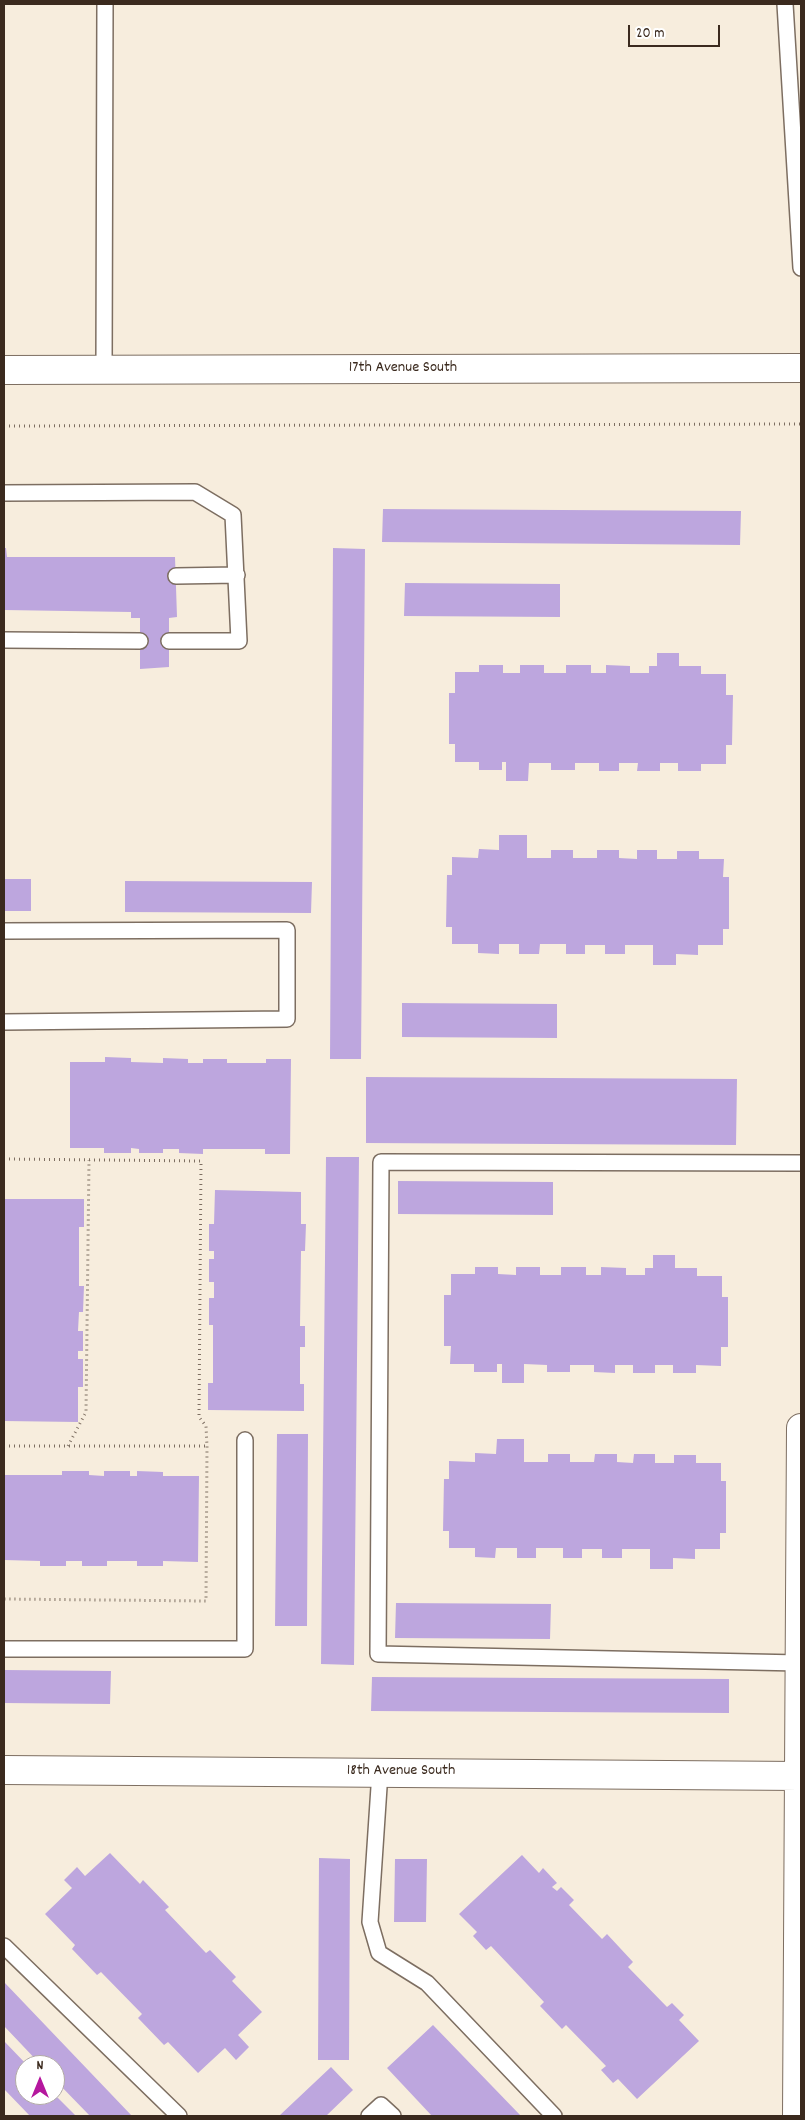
<!DOCTYPE html>
<html>
<head>
<meta charset="utf-8">
<style>
  body { margin:0 }
  #map { position:relative; width:805px; height:2120px; overflow:hidden; background:#f7eddd; font-family:Dekko,sans-serif }
  canvas { display:block }
  .frame { position:absolute; inset:0; border:5px solid #3b2a1e; pointer-events:none }
  .north { position:absolute; left:15px; top:2055px; width:50px; height:50px; box-sizing:border-box; background:#fff; border:1px solid #b1aaa5; border-radius:50%; rotate:0deg; font-size:14px; font-weight:700; line-height:20px; text-align:center; color:#3b2a1e }
  .north::after { content:''; display:block; margin:auto; width:18px; height:22px; background:#b5179e; clip-path:polygon(50% 0,100% 100%,50% 72%,0 100%) }
  .scale { position:absolute; left:628px; top:25px; width:92px; height:22px; box-sizing:border-box; border:2px solid #3b2a1e; border-top:0; padding-left:6px; font-size:15px; line-height:18px; white-space:nowrap; color:#3b2a1e; -webkit-text-stroke:4px #fff; paint-order:stroke }
</style>
</head>
<body>
<div id="map">
<canvas width="805" height="2120"></canvas>
<div class="frame"></div>
<div class="north">N</div>
<div class="scale">20 m</div>
</div>
<script>
const c = document.querySelector('canvas').getContext('2d');
c.lineJoin = 'round';
function fill(path, color) { c.fillStyle = color; c.fill(path, 'evenodd'); }
const toPath = rows => new Path2D(rows.map(r => 'M' + r).join(''));
function trace(path, color, width, dash) { c.strokeStyle = color; c.lineWidth = width; c.lineCap = dash ? 'butt' : 'round'; c.setLineDash(dash || []); c.stroke(path); }
function drawText(font, color, halo, rows, align = 'center') {
  c.font = font + ' Dekko,sans-serif'; c.lineWidth = 4; c.setLineDash([]); c.textBaseline = 'middle'; c.strokeStyle = halo; c.fillStyle = color; for (const [text, x, y, turn = 0] of rows) {
    c.save(); c.translate(x, y); c.rotate((+turn || 0) * Math.PI / 180); c.textAlign = isNaN(turn) ? turn : align; if (halo) c.strokeText(text, 0, 0); c.fillText(text, 0, 0); c.restore();
  }
}
const building = toPath([
  [383,509,741,511,740,545,382,542],
  [4,548,6,548,7,557,175,557,177,617,169,618,169,667,140,669,140,618,131,618,131,612,4,610],
  [333,548,365,549,361,1059,330,1059],
  [405,583,560,584,560,617,404,616],
  [657,653,679,653,679,666,701,666,701,674,726,674,726,695,733,695,732,745,726,745,726,764,701,764,701,771,678,771,678,763,660,763,660,771,637,771,638,763,619,763,619,771,599,771,599,763,575,763,575,770,551,770,551,763,529,763,528,781,506,781,506,762,502,762,502,770,479,770,479,762,455,762,455,744,449,744,449,693,455,693,455,672,479,672,479,665,503,665,503,673,520,673,520,665,544,665,544,673,566,673,566,665,591,665,591,673,606,673,606,665,630,666,630,673,649,673,649,666,657,666],
  [499,835,527,835,527,858,551,858,551,850,573,850,573,858,597,858,597,850,619,850,619,858,637,859,637,850,657,850,657,859,677,859,677,851,699,851,699,859,724,859,723,877,729,877,729,929,723,929,723,945,698,945,698,955,676,954,676,965,653,965,653,945,625,945,625,954,605,954,605,945,585,945,585,954,566,954,566,944,540,944,539,954,519,954,519,944,499,944,499,954,478,953,478,944,452,944,452,927,446,927,447,875,452,875,452,857,478,858,479,849,499,850],
  [4,879,31,879,31,911,4,911],
  [125,881,312,882,311,913,125,912],
  [402,1003,557,1004,557,1038,402,1037],
  [105,1057,131,1058,131,1062,163,1063,163,1058,188,1059,188,1063,203,1063,203,1059,227,1059,227,1063,266,1063,266,1059,291,1059,290,1154,265,1154,265,1149,203,1149,203,1154,179,1153,179,1149,163,1149,163,1153,139,1153,139,1149,131,1148,131,1153,104,1153,104,1148,70,1148,70,1062,105,1062],
  [366,1077,737,1079,736,1145,366,1143],
  [326,1157,359,1157,354,1665,321,1664],
  [398,1181,553,1182,553,1215,398,1214],
  [215,1190,301,1192,301,1224,306,1224,305,1251,301,1251,300,1326,305,1326,305,1347,300,1347,300,1384,304,1384,304,1411,208,1410,208,1383,213,1383,213,1325,209,1325,209,1298,214,1298,214,1282,209,1282,209,1259,214,1259,214,1251,209,1251,209,1224,214,1224],
  [4,1199,84,1199,84,1227,79,1227,79,1286,84,1286,83,1312,79,1312,78,1331,83,1331,83,1351,78,1351,78,1359,83,1359,83,1387,78,1387,78,1422,4,1421],
  [653,1255,675,1255,675,1268,697,1268,697,1276,722,1276,722,1297,728,1297,728,1347,721,1347,721,1366,696,1365,696,1373,673,1373,673,1365,655,1365,655,1373,633,1373,633,1365,615,1365,615,1373,594,1372,594,1365,570,1365,570,1372,547,1372,547,1365,524,1364,524,1383,502,1383,502,1364,497,1364,497,1372,474,1372,474,1364,450,1364,451,1346,444,1346,444,1295,451,1295,451,1274,475,1274,475,1267,498,1267,498,1274,516,1275,516,1267,540,1267,540,1275,561,1275,561,1267,586,1267,586,1275,601,1275,601,1267,626,1268,626,1275,645,1275,645,1268,653,1268],
  [277,1434,308,1434,307,1626,275,1626],
  [497,1439,524,1439,524,1462,548,1462,548,1454,570,1454,570,1462,594,1462,595,1454,617,1454,617,1462,633,1463,634,1454,655,1454,655,1463,674,1463,674,1455,696,1455,696,1463,721,1463,721,1481,726,1481,726,1533,720,1533,720,1549,695,1549,695,1559,673,1558,673,1569,650,1569,650,1549,622,1549,622,1558,602,1558,602,1549,582,1549,582,1558,563,1558,563,1548,536,1548,536,1558,517,1558,517,1548,496,1548,495,1558,475,1557,475,1548,449,1548,449,1531,443,1531,444,1479,449,1479,449,1461,475,1462,475,1453,496,1454],
  [62,1471,89,1471,89,1475,104,1476,104,1471,130,1471,130,1476,137,1476,137,1471,163,1472,163,1476,199,1476,198,1562,163,1561,163,1566,137,1566,137,1561,107,1561,107,1566,82,1566,82,1561,66,1561,66,1566,40,1566,40,1561,4,1560,4,1475,62,1475],
  [396,1603,551,1604,550,1639,395,1638],
  [4,1670,111,1671,110,1704,4,1703],
  [372,1677,729,1679,729,1713,371,1711],
  [110,1853,140,1884,143,1880,169,1907,165,1910,206,1953,210,1950,236,1977,232,1981,262,2012,238,2035,249,2047,236,2060,225,2048,198,2073,168,2042,164,2045,138,2018,142,2014,101,1972,97,1975,72,1949,75,1945,45,1914,72,1888,64,1880,77,1867,85,1876],
  [522,1855,539,1873,543,1868,557,1883,552,1887,557,1891,561,1887,574,1900,569,1905,602,1939,607,1934,633,1962,628,1967,667,2007,672,2003,684,2015,679,2020,699,2041,637,2099,618,2079,613,2083,601,2070,606,2066,566,2025,562,2029,540,2006,544,2002,491,1946,486,1950,473,1936,477,1932,459,1914],
  [319,1858,350,1859,349,2060,318,2060],
  [395,1859,427,1859,426,1922,394,1922],
  [4,1982,132,2116,90,2116,55,2080,55,2065,41,2065,4,2026],
  [433,2025,521,2116,432,2116,387,2068],
  [4,2041,27,2065,25,2065,25,2095,55,2095,76,2116,30,2116,4,2089],
  [331,2067,353,2090,326,2116,279,2116]
]);
const path = toPath([
  [4,426,801,424],
  [4,1159,201,1161,199,1417,206,1426,207,1446,206,1601,4,1599],
  [4,1446,207,1446],
  [68,1446,86,1412,89,1160]
]);
const service = toPath([
  [785,4,801,268],
  [104,370,105,4],
  [4,493,195,492,233,515,239,641,169,641],
  [176,576,237,575],
  [4,640,140,641],
  [4,931,287,930,287,1019,4,1022],
  [4,1649,245,1649,245,1440],
  [799,1663,378,1654,381,1162,801,1163],
  [380,1772,370,1922,379,1953,427,1983,554,2116],
  [4,1946,179,2116],
  [369,2116,381,2105,393,2116]
]);
const minor = toPath([
  [4,1770,799,1776],
  [797,2116,801,1428]
]);
const tertiary = toPath([
  [4,370,801,368]
]);
const streetNames = [
  ["17th Avenue South",403,369],
  ["18th Avenue South",401,1772]
];
fill(building, '#bda6de');
trace(service, '#7d6e61', 18);
trace(minor, '#7d6e61', 30);
trace(tertiary, '#7d6e61', 30);
trace(path, '#7d6e61', 3, [1, 4]);
trace(service, '#fff', 15);
trace(minor, '#fff', 28);
trace(tertiary, '#fff', 28);
drawText('16px', '#3b2a1e', '#fff', streetNames);
</script>
</body>
</html>
